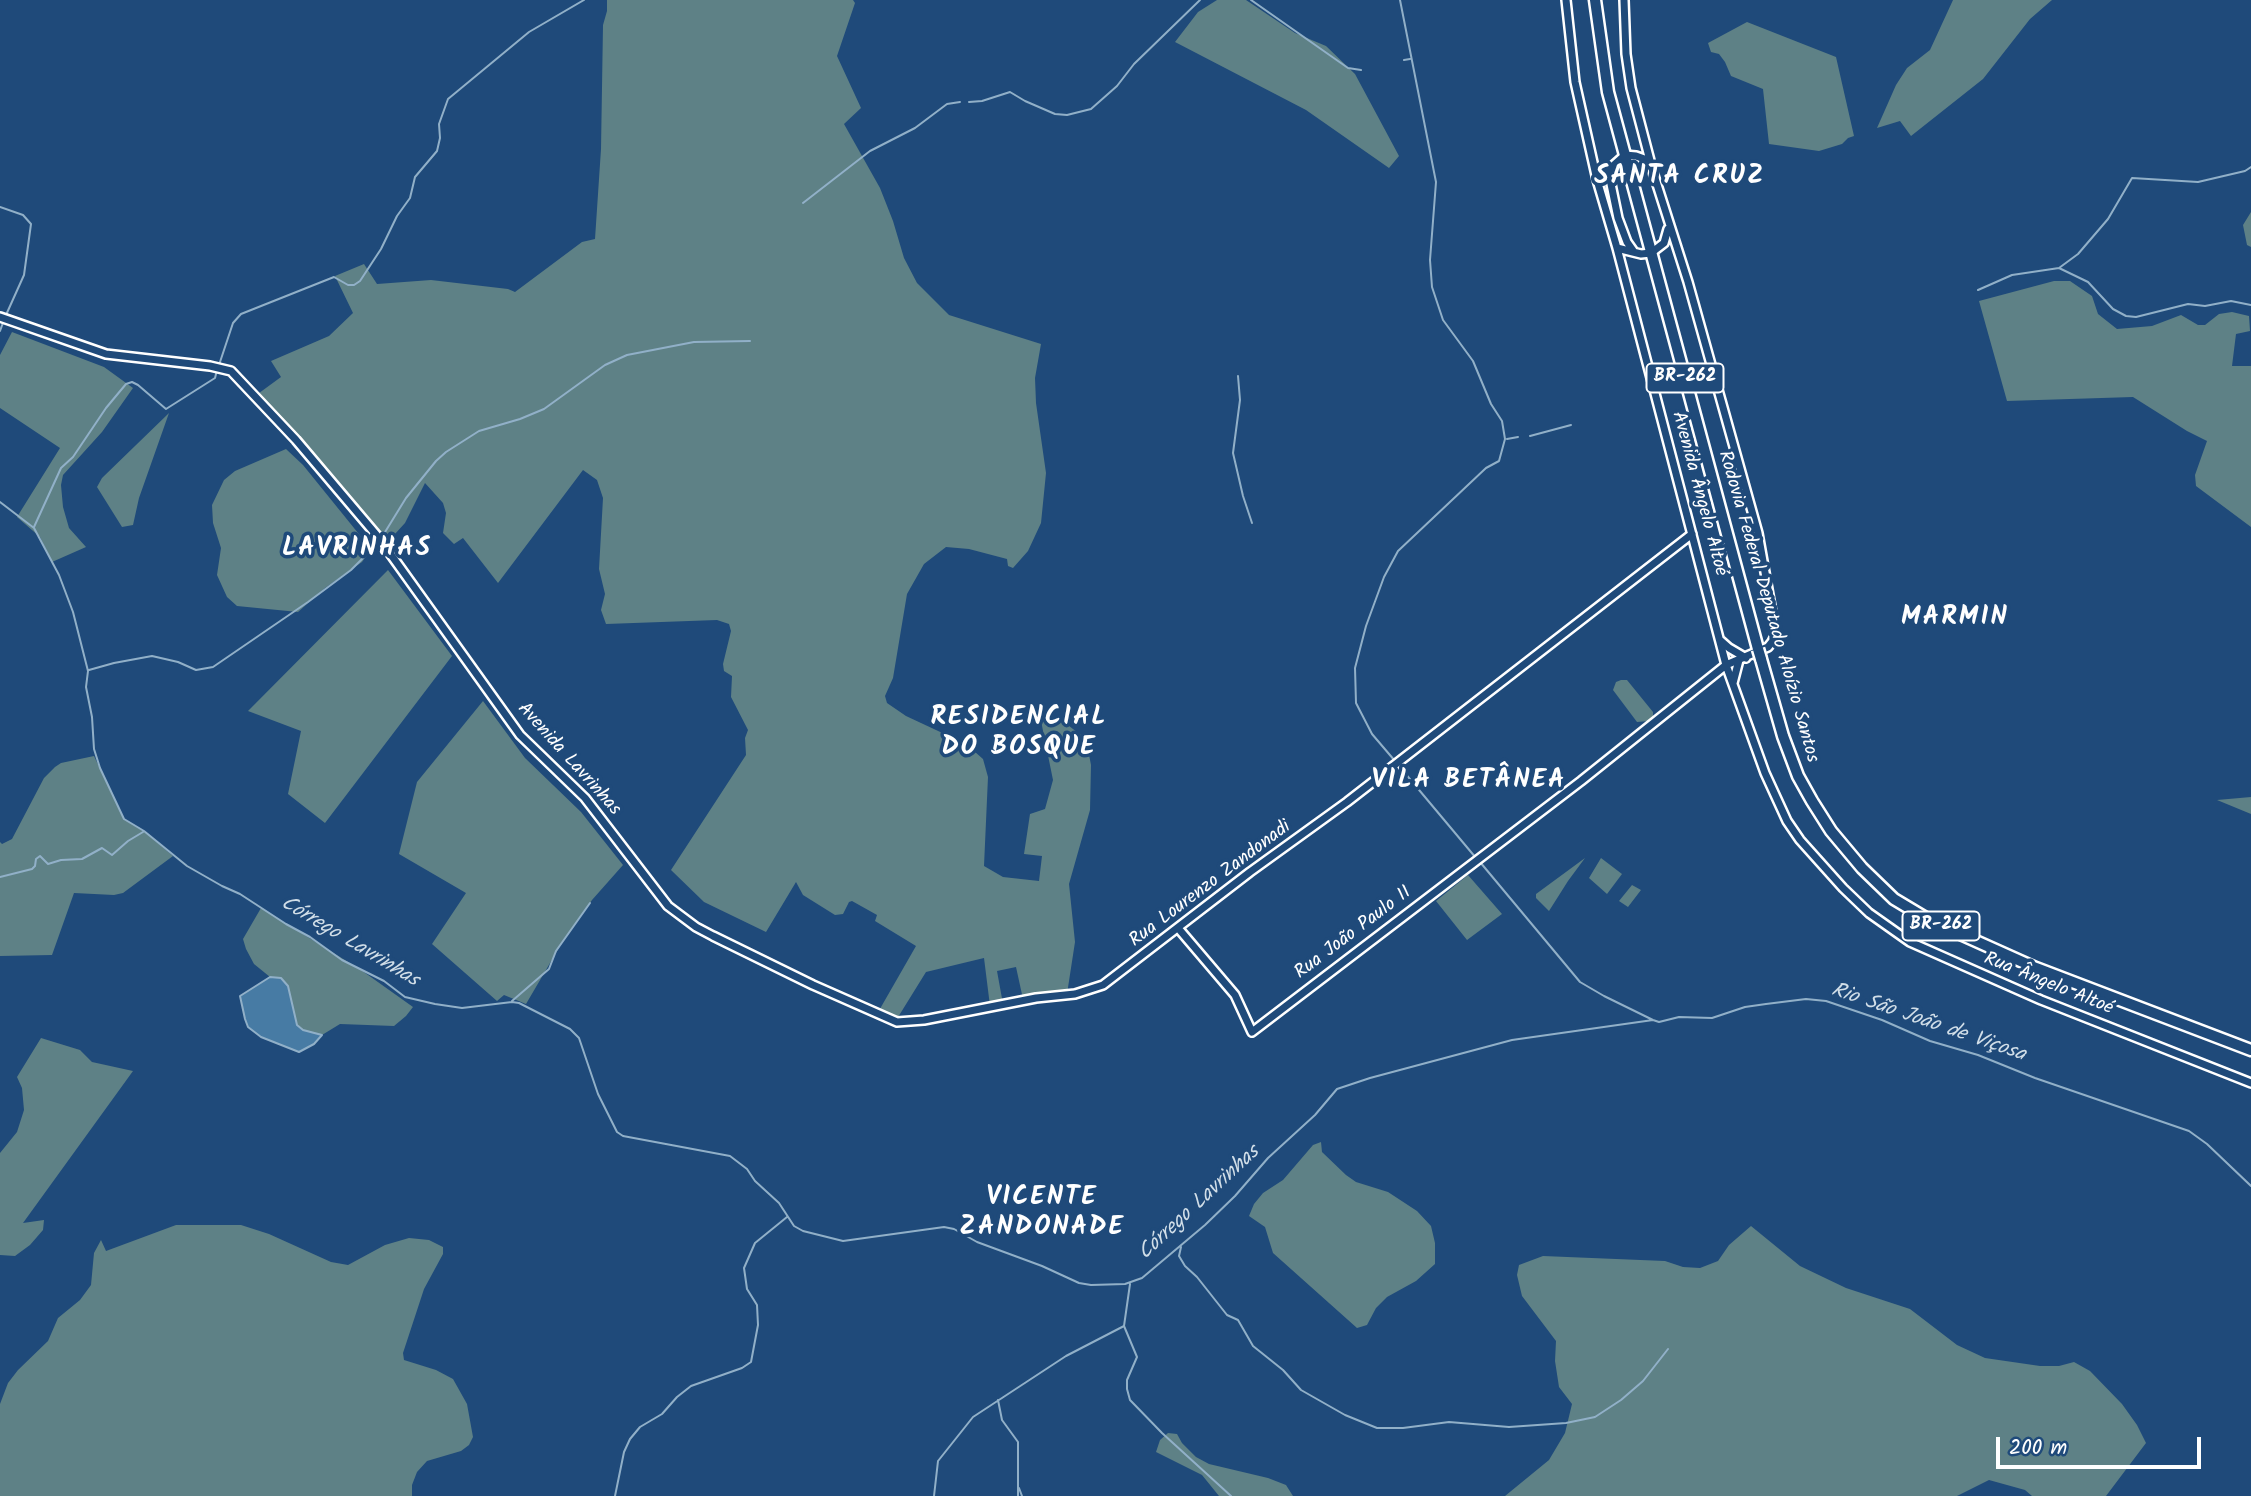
<!DOCTYPE html>
<html>
<head>
<meta charset="utf-8">
<style>
  body { margin:0 }
  #map { position:relative; width:2251px; height:1496px; overflow:hidden; background:#1f4a7a; font-family:Kalam,sans-serif }
  canvas { display:block }
  .scale { position:absolute; left:1996px; top:1437px; width:205px; height:32px; box-sizing:border-box; border:4px solid #fff; border-top:0; padding-left:9px; font-size:21px; line-height:24px; white-space:nowrap; color:#fff; -webkit-text-stroke:5px #1f4a7a; paint-order:stroke }
</style>
</head>
<body>
<div id="map">
<canvas width="2251" height="1496"></canvas>
<div class="scale">200 m</div>
</div>
<script>
const c = document.querySelector('canvas').getContext('2d');
c.lineJoin = 'round';
function fill(path, color) { c.fillStyle = color; c.fill(path, 'evenodd'); }
const toPath = rows => new Path2D(rows.map(r => 'M' + r).join(''));
function trace(path, color, width, dash) { c.strokeStyle = color; c.lineWidth = width; c.lineCap = dash ? 'butt' : 'round'; c.setLineDash(dash || []); c.stroke(path); }
function drawText(font, color, halo, rows, align = 'center') {
  c.font = font + ' Kalam,sans-serif'; c.lineWidth = 7; c.setLineDash([]); c.textBaseline = 'middle'; c.strokeStyle = halo; c.fillStyle = color; for (const [text, x, y, turn = 0] of rows) {
    c.save(); c.translate(x, y); c.rotate((+turn || 0) * Math.PI / 180); c.textAlign = isNaN(turn) ? turn : align; if (halo) c.strokeText(text, 0, 0); c.fillText(text, 0, 0); c.restore();
  }
}
const green = toPath([
  [607,0,853,0,855,3,837,56,861,108,844,124,880,188,893,221,904,258,917,283,949,315,1041,344,1035,378,1036,403,1046,473,1041,523,1028,551,1013,568,1008,566,1007,559,969,549,946,547,924,564,907,594,893,678,885,696,887,703,906,716,966,744,983,759,988,777,984,866,1003,877,1039,881,1042,856,1024,854,1030,814,1045,809,1053,780,1041,721,1060,719,1086,739,1091,765,1090,810,1069,884,1075,942,1067,994,1023,999,1016,967,997,971,1003,1004,990,1006,984,958,926,972,895,1022,877,1014,916,946,875,921,877,915,852,901,849,902,843,914,835,915,803,895,796,882,766,932,704,902,671,870,746,755,745,738,748,730,731,697,732,676,724,671,723,664,731,631,729,624,717,620,606,624,601,610,605,594,599,569,603,498,597,480,583,470,498,583,463,538,454,544,443,533,446,513,443,503,425,483,405,523,384,546,255,396,281,377,271,361,329,336,353,313,335,276,364,264,377,284,431,280,508,289,515,292,582,242,595,239,601,149,603,25,607,11],
  [1217,0,1246,0,1295,33,1326,46,1355,74,1399,156,1389,168,1306,110,1175,42,1198,12],
  [1953,0,2052,0,2030,19,1983,79,1911,136,1900,121,1877,128,1896,85,1907,68,1930,50],
  [1747,22,1836,57,1854,136,1848,138,1842,144,1819,151,1769,144,1763,89,1731,76,1725,62,1719,54,1711,52,1708,43],
  [2251,212,2251,247,2247,245,2243,225],
  [2054,281,2070,281,2092,296,2098,314,2117,329,2152,326,2181,315,2198,325,2205,325,2219,314,2232,312,2249,316,2250,331,2236,334,2232,366,2251,366,2251,527,2196,486,2195,475,2207,441,2187,431,2133,397,2007,401,1979,301],
  [12,332,104,367,133,388,102,432,63,475,61,485,63,507,69,528,86,547,52,562,40,537,17,517,60,448,0,408,0,355],
  [169,413,139,498,133,525,122,527,97,487,102,478],
  [286,449,303,465,371,549,362,562,325,588,298,612,237,606,227,597,217,575,221,548,213,523,212,505,224,480,235,471],
  [388,570,452,656,325,823,288,794,301,731,248,711],
  [1621,680,1627,680,1653,712,1653,717,1649,721,1637,722,1613,690,1616,682],
  [483,701,525,758,581,812,623,865,592,900,560,946,526,1004,504,995,497,1001,432,944,466,893,399,854,417,782],
  [94,756,124,819,146,833,173,856,123,893,114,895,74,893,52,955,0,956,0,842,2,844,12,839,44,778,55,767,61,763],
  [2251,797,2251,814,2217,800],
  [1585,858,1568,881,1549,911,1536,898,1536,894],
  [1601,858,1622,874,1607,894,1589,878],
  [1468,875,1502,914,1467,940,1436,901],
  [1632,885,1641,890,1628,907,1619,901],
  [261,908,361,970,413,1007,406,1016,394,1026,340,1024,322,1035,303,1030,297,1025,288,986,281,978,270,977,254,964,246,949,243,939],
  [41,1038,80,1050,92,1062,133,1071,23,1223,44,1220,43,1230,30,1245,15,1256,0,1255,0,1153,17,1132,24,1110,22,1088,17,1077],
  [1321,1142,1322,1152,1346,1175,1356,1182,1388,1192,1417,1211,1431,1226,1435,1243,1435,1264,1416,1281,1387,1297,1376,1308,1367,1325,1357,1328,1273,1253,1265,1227,1249,1216,1254,1204,1263,1193,1283,1180,1313,1145],
  [176,1225,241,1225,269,1234,331,1262,348,1265,385,1245,409,1238,429,1240,443,1247,443,1254,424,1289,403,1353,404,1360,436,1370,453,1379,467,1404,473,1437,469,1445,461,1451,427,1461,417,1472,412,1485,412,1496,0,1496,0,1404,8,1383,18,1370,48,1341,58,1318,80,1300,91,1285,94,1253,101,1240,106,1251],
  [1751,1226,1800,1266,1846,1288,1910,1309,1957,1345,1985,1358,2040,1366,2059,1366,2074,1362,2090,1371,2122,1404,2137,1425,2146,1443,2106,1496,2032,1496,2025,1490,1989,1480,1957,1496,1505,1496,1549,1460,1565,1433,1572,1404,1559,1387,1555,1361,1556,1341,1522,1296,1517,1275,1519,1265,1543,1256,1665,1261,1683,1267,1700,1268,1718,1261,1729,1245],
  [1168,1433,1177,1434,1182,1443,1196,1457,1209,1464,1268,1478,1286,1485,1293,1496,1219,1496,1202,1475,1156,1452,1160,1440]
]);
const water = toPath([
  [270,977,281,978,288,986,297,1025,303,1030,322,1035,314,1044,299,1052,261,1037,248,1027,245,1019,240,996,270,977]
]);
const stream = toPath([
  [1251,0,1348,68,1361,70],
  [1404,60,1410,59],
  [969,102,982,101,1010,92,1025,101,1055,114,1067,115,1091,109,1117,86,1134,64,1200,0],
  [803,203,870,151,915,128,947,104,960,102],
  [0,207,23,215,31,224,24,275,6,315],
  [2059,268,2088,282,2113,309,2126,316,2136,317,2188,304,2205,306,2231,301,2251,305],
  [1978,290,2012,275,2059,268,2078,254,2108,219,2132,178,2198,182,2245,171,2251,167],
  [0,331,4,320],
  [219,365,233,323,241,314,334,277,348,285,354,285,360,281,381,249,397,216,410,198,415,177,437,151,440,138,439,124,448,99,529,32,584,0],
  [1238,376,1240,400,1233,453,1243,496,1252,523],
  [1530,436,1571,425],
  [1507,439,1518,437],
  [0,502,34,528,59,575,73,612,88,671,86,687,92,717,94,749,100,768,124,819,144,831,187,866,222,886,240,894,286,924,310,937,342,960,384,981,405,997,435,1004,462,1008,512,1002,519,1003,570,1029,579,1038,598,1094,617,1132,623,1136,730,1156,747,1169,755,1181,779,1203,794,1226,803,1231,843,1241,944,1227,954,1229,977,1242,1042,1266,1079,1283,1091,1285,1125,1284,1142,1278,1205,1225,1235,1196,1268,1158,1315,1115,1337,1089,1370,1078,1512,1040,1653,1020],
  [34,527,61,468,73,457,106,408,126,384,132,382,138,385,166,409,215,378,217,370],
  [382,537,406,498,436,461,446,452,479,431,520,419,544,409,605,365,627,355,694,342,750,341],
  [89,670,114,663,152,656,178,662,196,670,213,667,308,602,351,570,379,542],
  [1395,761,1372,734,1356,703,1355,668,1366,626,1384,577,1398,551,1486,468,1499,461,1505,439,1502,421,1491,404,1473,361,1443,320,1432,287,1430,260,1436,182,1400,0],
  [1399,766,1476,858],
  [1480,862,1580,982,1604,996,1653,1020,1659,1022,1679,1017,1712,1018,1745,1007,1766,1004,1806,999,1826,1001,1882,1020,1930,1041,1978,1055,2035,1078,2189,1131,2207,1144,2251,1186],
  [0,877,32,869,35,866,36,859,40,856,48,864,61,860,82,859,102,848,112,855,128,841,143,832],
  [512,1001,549,969,556,951,590,903],
  [1181,1247,1179,1256,1185,1266,1197,1277,1227,1315,1238,1320,1253,1346,1283,1370,1301,1390,1345,1415,1377,1428,1403,1428,1449,1422,1509,1427,1566,1423,1595,1417,1621,1400,1643,1381,1668,1349],
  [1130,1284,1124,1326,1137,1357,1127,1380,1127,1389,1130,1400,1162,1433,1231,1496],
  [998,1400,1002,1420,1018,1442,1018,1496],
  [1019,1488,1022,1496],
  [615,1496,624,1452,630,1439,640,1427,662,1414,677,1397,691,1386,742,1368,751,1362,758,1325,757,1305,747,1289,744,1268,755,1243,787,1217],
  [934,1496,938,1461,973,1417,1066,1356,1124,1326]
]);
const tertiary = toPath([
  [1566,0,1575,82,1597,180,1617,248,1726,665,1765,773,1787,821,1800,840,1843,888,1869,913,1910,942,2041,1000,2251,1083],
  [1610,170,1611,184,1618,218,1627,242,1634,252],
  [1597,180,1625,155,1636,156,1650,161],
  [1617,248,1641,254,1651,253,1664,243,1668,229],
  [0,317,106,354,210,366,231,371,296,440,379,538,520,735,585,798,668,906,696,927,713,936,813,985,897,1022,924,1020,1036,998,1075,994,1103,985,1250,872,1347,802,1692,534],
  [1720,640,1729,648,1746,658],
  [1733,683,1739,660],
  [1178,928,1235,995,1252,1032,1581,781,1726,665,1768,647,1772,642,1776,634,1758,533,1688,282,1653,172,1631,88,1626,54,1624,0]
]);
const trunk = toPath([
  [1595,0,1608,92,1758,649],
  [1761,659,1783,736,1798,776,1812,801,1831,831,1862,868,1894,899,1929,920,2036,968,2251,1050]
]);
const trunkBridge = toPath([
  [1758,649,1761,659]
]);
const shields = [
  [1685,378,77],
  [1941,926,77]
];
const shieldNames = [
  ["BR-262",1685,378],
  ["BR-262",1941,926]
];
const streetNames = [
  ["Avenida Ângelo Altoé",1698,494,75],
  ["Rodovia Federal Deputado Aloízio Santos",1767,607,74],
  ["Avenida Lavrinhas",568,760,48],
  ["Rua Lourenzo Zandonadi",1211,885,-37],
  ["Rua João Paulo II",1354,934,-37],
  ["Rua Ângelo Altoé",2048,985,22]
];
const waterNames = [
  ["Córrego Lavrinhas",349,943,31],
  ["Rio São João de Viçosa",1928,1024,19],
  ["Córrego Lavrinhas",1200,1204,-43]
];
const districtNames = [
  ["SANTA CRUZ",1680,179],
  ["LAVRINHAS",357,551],
  ["MARMIN",1955,620],
  ["RESIDENCIAL",1019,720],
  ["DO BOSQUE",1019,750],
  ["VILA BETÂNEA",1469,783],
  ["VICENTE",1042,1200],
  ["ZANDONADE",1042,1230]
];
fill(green, '#5e8186');
fill(water, '#477ba4');
trace(water, '#91b0c8', 2);
trace(stream, '#91b0c8', 2);
trace(tertiary, '#fff', 12);
trace(trunk, '#fff', 15);
trace(tertiary, '#1f4a7a', 7);
trace(trunk, '#1f4a7a', 10);
trace(trunkBridge, '#fff', 15, []);
trace(trunkBridge, '#1f4a7a', 10);
for (const [x, y, w] of shields) { const box = new Path2D(); box.roundRect(x - w / 2, y - 14.5, w, 29, 5); c.fillStyle = '#1f4a7a'; c.fill(box); trace(box, '#fff', 2); }
drawText('bold 18px', '#fff', null, shieldNames);
drawText('19px', '#fff', '#1f4a7a', streetNames);
drawText('italic 21px', '#d1dee8', '#1f4a7a', waterNames);
c.letterSpacing = '2px';
drawText('bold 26px', '#fff', '#1f4a7a', districtNames);
c.letterSpacing = '0px';
</script>
</body>
</html>
